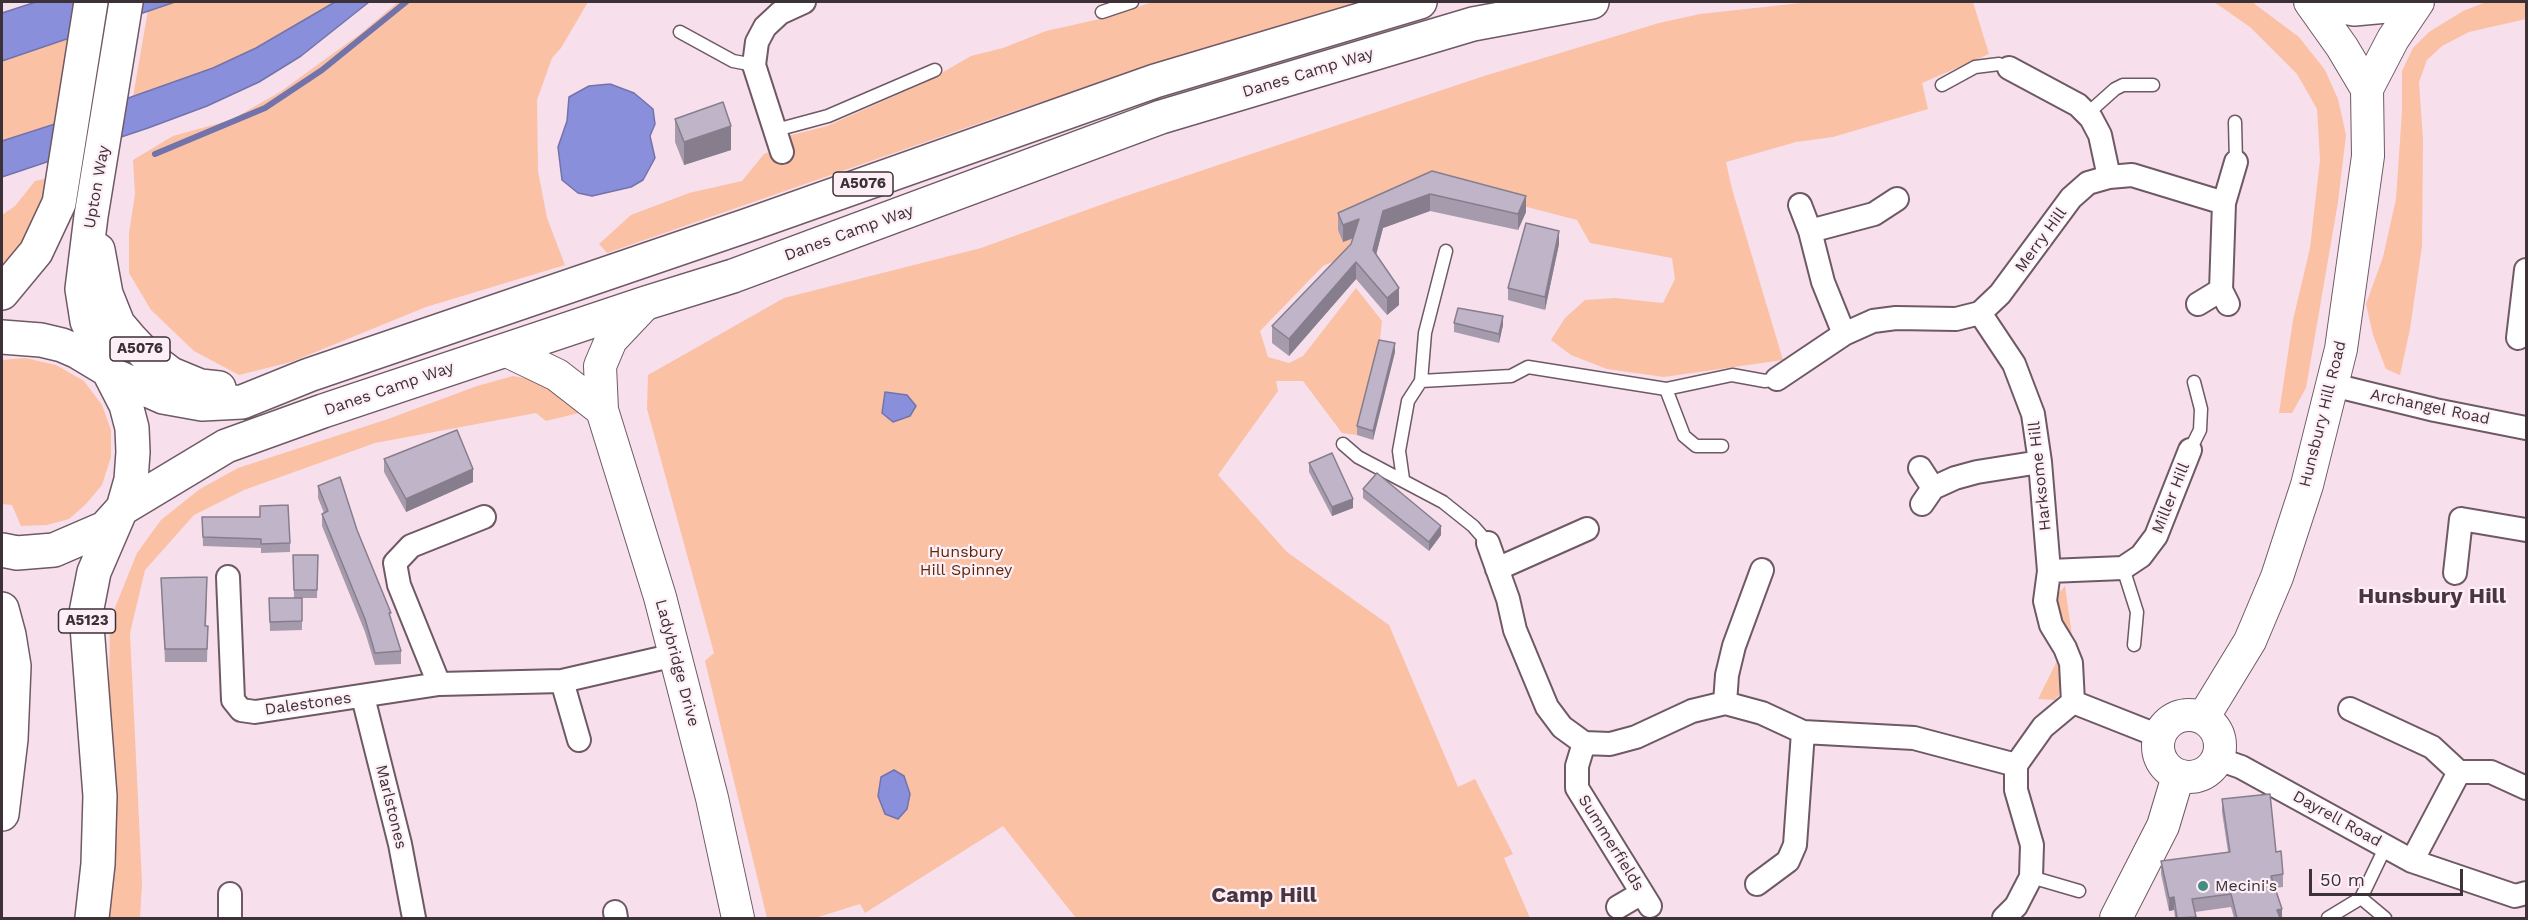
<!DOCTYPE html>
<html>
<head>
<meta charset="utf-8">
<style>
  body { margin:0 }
  #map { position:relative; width:2528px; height:920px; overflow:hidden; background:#f8dfec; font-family:"Work Sans",sans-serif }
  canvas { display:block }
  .frame { position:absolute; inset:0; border:3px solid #3b3137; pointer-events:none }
  .scale { position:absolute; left:2309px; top:869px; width:154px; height:27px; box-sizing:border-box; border:3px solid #3b3137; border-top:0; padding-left:8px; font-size:18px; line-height:21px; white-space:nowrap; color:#3b3137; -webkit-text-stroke:4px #feeff7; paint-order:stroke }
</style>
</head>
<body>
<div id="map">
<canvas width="2528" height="920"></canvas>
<div class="frame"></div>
<div class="scale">50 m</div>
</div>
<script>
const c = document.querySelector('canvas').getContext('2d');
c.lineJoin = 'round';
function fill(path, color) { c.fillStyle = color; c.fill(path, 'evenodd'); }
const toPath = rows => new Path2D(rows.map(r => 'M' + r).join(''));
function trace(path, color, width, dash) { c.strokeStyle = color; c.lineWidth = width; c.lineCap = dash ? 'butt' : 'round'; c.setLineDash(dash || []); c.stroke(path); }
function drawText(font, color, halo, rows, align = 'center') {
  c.font = font + ' "Work Sans",sans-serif'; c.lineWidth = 4.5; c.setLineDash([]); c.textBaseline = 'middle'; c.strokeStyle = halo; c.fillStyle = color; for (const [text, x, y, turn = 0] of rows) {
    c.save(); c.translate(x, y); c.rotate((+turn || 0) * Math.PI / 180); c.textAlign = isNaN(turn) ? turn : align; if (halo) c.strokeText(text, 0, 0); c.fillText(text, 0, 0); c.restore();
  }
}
const green = toPath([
  [175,2,335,2,256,48,213,68,133,97,148,10],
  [398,2,588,2,561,48,552,58,537,100,538,171,547,218,565,265,426,307,291,362,239,375,194,351,151,310,129,273,129,233,135,194,133,160,173,136,231,120,280,92,360,34],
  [1153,2,1382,2,1220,46,1023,108,607,253,599,244,631,215,689,193,742,181,764,154,789,144,788,136,827,126,924,83,971,56,1003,48,1046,31,1100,19],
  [1810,2,1973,2,1989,54,1922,83,1928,109,1833,137,1796,142,1726,162,1732,189,1783,360,1664,377,1607,369,1571,355,1551,340,1565,318,1585,300,1615,298,1663,303,1675,279,1672,258,1590,243,1577,220,1431,182,1361,212,1346,256,1323,266,1260,331,1268,357,1289,363,1303,356,1356,288,1382,321,1379,349,1357,435,1342,433,1303,381,1276,381,1278,391,1218,475,1287,552,1389,625,1458,787,1475,779,1513,854,1504,858,1530,918,1076,918,1003,826,865,913,860,904,815,918,767,918,705,661,714,653,647,409,648,375,784,298,981,248,1117,199,1481,77,1659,23,1700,14],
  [2214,2,2252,2,2299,37,2325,70,2338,99,2346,135,2338,202,2306,388,2292,413,2279,413,2293,320,2310,248,2320,160,2317,109,2297,74,2250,27],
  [2486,2,2526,2,2526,19,2469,32,2442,46,2427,60,2419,82,2423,140,2422,246,2410,329,2400,375,2386,369,2373,335,2366,304,2383,257,2396,199,2402,111,2402,71,2413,48,2429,32,2463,11],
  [70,37,55,124,2,141,2,61],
  [49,178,29,237,2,269,2,215,15,206,35,181],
  [25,358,56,365,84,381,102,405,111,430,111,457,102,485,86,504,69,519,47,525,21,526,12,505,2,504,2,360],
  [513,376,535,380,571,398,579,413,546,421,536,413,375,443,244,490,194,515,145,570,130,633,142,883,140,918,106,918,115,795,109,683,110,620,137,553,161,520,200,489,238,468,388,419,477,386],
  [2065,586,2072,636,2065,630,2058,612,2056,600,2059,593],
  [2059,657,2062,682,2059,695,2055,700,2038,699]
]);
const water = toPath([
  [36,2,175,2,2,61,2,13,36,2],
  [335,2,369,2,301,56,259,82,207,106,148,128,2,177,2,141,55,124,213,68,256,48,335,2],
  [610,84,634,93,653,109,655,124,650,136,655,158,643,180,631,187,592,196,578,193,562,180,558,147,567,121,569,97,589,86,610,84],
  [885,392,907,395,916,406,910,416,893,422,882,413,885,392],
  [894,770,904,776,910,794,907,809,898,819,885,814,878,796,881,777,894,770]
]);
const stream = toPath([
  [155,154,265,108,322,70,406,2]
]);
const lane = toPath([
  [1102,12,1132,2],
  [680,32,733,61,754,65],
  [1942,85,1975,67,1999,64,2009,68],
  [2087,114,2115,89,2123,85,2153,85],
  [2235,122,2236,162],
  [776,130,828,116,935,70],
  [1446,251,1425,333,1421,381,1511,376,1528,367,1666,389,1732,375,1765,381,1777,379],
  [1666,389,1684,436,1696,446,1722,446],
  [1343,444,1358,457,1443,502,1473,526,1488,543],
  [2190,450,2200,430,2201,409,2194,382],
  [1403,479,1399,451,1408,401,1421,381],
  [2123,568,2137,612,2134,645],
  [2031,877,2079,891],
  [2361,898,2385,918],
  [2328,918,2361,898,2386,846]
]);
const street = toPath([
  [2009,68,2078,105,2091,118,2100,135,2109,177],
  [782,152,754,65,757,42,765,27,780,13,804,2],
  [1800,205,1810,231],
  [2198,304,2221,290],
  [2228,304,2221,290,2224,203,2236,162],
  [1980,313,2014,364,2033,414,2040,462,2049,571,2045,601,2051,625,2065,648,2071,663,2073,702],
  [1844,334,1823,282,1810,231,1874,214,1897,199],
  [2518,338,2526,270],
  [1777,379,1844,334,1873,321,1896,318,1956,319,1980,313,2000,294,2071,198,2088,183,2109,177,2132,175,2224,203],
  [2333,385,2435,410,2526,428],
  [1920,468,1933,488],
  [1922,504,1933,488,1955,478,1977,472,2040,462],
  [1488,543,1508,599,1515,630,1547,707,1562,727,1584,743,1610,744,1636,737,1692,711,1725,703,1762,713,1803,732,1914,738,2016,765],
  [1497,569,1587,529],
  [2049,571,2123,568,2141,556,2156,536,2190,450],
  [2455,573,2461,519,2526,530],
  [228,577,233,700,241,710,255,712,439,684,562,681,675,655],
  [562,681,579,740],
  [439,684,399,585,395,563,411,546,484,517],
  [363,697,400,844,414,918],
  [2073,702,2159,736],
  [1725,703,1727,675,1734,646,1762,570],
  [2350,709,2432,747,2459,772,2491,772,2526,788],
  [1584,743,1577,766,1577,788,1650,906],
  [2218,759,2241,767,2412,861,2515,896,2526,893],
  [2412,861,2459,772],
  [1757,884,1788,861,1795,845,1803,732],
  [230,894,230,918],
  [1618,907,1642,893],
  [615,912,616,918],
  [2004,918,2016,906,2031,877,2032,845,2016,790,2016,765,2043,727,2073,702]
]);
const secondary = toPath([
  [2310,2,2342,47,2367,89],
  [646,303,611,340,600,366,602,410,660,597,712,798,738,918],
  [505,350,557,375,602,410],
  '2158 746a31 31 0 1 1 62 0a31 31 0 1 1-62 0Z',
  [2203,718,2250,641,2277,577,2307,485,2341,349,2368,156,2367,89,2393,39,2418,2],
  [2116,918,2163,826,2178,776]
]);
const highway = toPath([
  [2313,2,2354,9,2387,6,2399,2],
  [98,250,106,294,118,324,130,338,147,356,171,374,200,386,219,388],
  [2,293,36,252,59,203,91,2],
  [2,337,41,340,62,345,78,352,108,370,126,405,132,428,133,452,131,480,123,508,105,528,54,550,17,553,2,550],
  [108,370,87,321,82,289,91,216,126,2],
  [111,374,163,397,202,404,242,402,309,375,751,224,1155,81,1420,2],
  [123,508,226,446,323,411,646,303,733,276,1161,117,1473,24,1592,2],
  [2,609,9,635,14,666,11,739,2,814],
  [92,918,98,864,100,796,86,613,94,572,119,514]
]);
const wall = toPath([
  [675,119,731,150,684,165,675,142],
  [1432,171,1526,212,1518,230,1430,211,1383,228,1376,254,1399,305,1387,315,1356,279,1289,356,1272,343,1272,326,1351,244,1353,238,1343,242,1338,230,1338,213],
  [1559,244,1545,310,1508,300,1508,288],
  [1454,323,1503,325,1499,343,1454,332],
  [1395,352,1373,440,1357,435,1357,426],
  [384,459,473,482,406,512,384,472],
  [1309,463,1353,508,1332,516,1309,472],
  [318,486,357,530,391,620,401,651,401,664,375,665,365,632,322,526,322,514,324,513,318,498],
  [1363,489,1441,535,1429,551,1363,498],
  [202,517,290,543,290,552,261,553,261,548,203,546],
  [293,555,318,555,317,598,302,598,302,630,270,631,269,598,294,598],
  [161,578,207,590,206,626,208,626,207,662,165,662],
  [2222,799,2276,852,2283,874,2283,887,2275,888,2282,918,2234,918,2231,907,2195,912,2196,918,2175,918,2174,910,2169,911,2161,874,2161,861,2228,852,2222,812]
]);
const shadedWall = toPath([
  [731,126,731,150,684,165,684,142],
  [1430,194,1430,211,1383,228,1373,267,1373,250,1383,211],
  [1526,196,1526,212,1518,230,1518,214],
  [1359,219,1359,236,1343,242,1343,225],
  [1559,231,1559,244,1545,310,1545,297],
  [1356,262,1356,279,1289,356,1289,339],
  [1399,288,1399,305,1387,315,1387,298],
  [1503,316,1503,325,1499,343,1499,334],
  [1395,343,1395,352,1373,440,1373,431],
  [473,469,473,482,406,512,406,499],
  [1353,499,1353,508,1332,516,1332,507],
  [1441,526,1441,535,1429,551,1429,542],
  [2174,897,2174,910,2169,911,2169,898],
  [2282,909,2282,918,2277,918,2277,910]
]);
const building = toPath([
  [723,102,731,126,684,142,675,119,723,102],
  [1432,171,1526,196,1518,214,1430,194,1383,211,1373,250,1399,288,1387,298,1356,262,1289,339,1272,326,1351,244,1359,219,1343,225,1338,213,1432,171],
  [1526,223,1559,231,1545,297,1508,288,1526,223],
  [1458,308,1503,316,1499,334,1454,323,1458,308],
  [1379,340,1395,343,1373,431,1357,426,1379,340],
  [457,430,473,469,406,499,384,459,457,430],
  [1332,453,1353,499,1332,507,1309,463,1332,453],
  [1377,473,1441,526,1429,542,1363,489,1377,473],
  [340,477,357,530,391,613,389,613,401,651,375,653,365,619,322,514,328,511,318,486,340,477],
  [288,505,290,543,261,544,261,539,203,537,202,517,260,517,260,506,288,505],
  [293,555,318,555,317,590,294,590,293,555],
  [207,577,205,626,208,626,207,649,165,649,161,578,207,577],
  [269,598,302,598,302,621,270,622,269,598],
  [2270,794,2276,852,2281,851,2283,874,2271,876,2282,909,2277,910,2280,918,2237,918,2231,894,2192,899,2196,917,2177,918,2174,897,2169,898,2161,861,2230,852,2222,799,2270,794]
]);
const markers = [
  [2203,886,6,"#458b83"]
];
const shields = [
  [863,184,60],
  [140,349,60],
  [87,621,57]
];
const shieldNames = [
  ["A5076",863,184],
  ["A5076",140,349],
  ["A5123",87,621]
];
const streetNames = [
  ["Danes Camp Way",1308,73,-17],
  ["Upton Way",97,187,-80],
  ["Danes Camp Way",849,233,-20],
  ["Merry Hill",2041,240,-54],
  ["Danes Camp Way",389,389,-19],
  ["Archangel Road",2430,407,12],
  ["Hunsbury Hill Road",2323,414,-76],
  ["Harksome Hill",2040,476,-96],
  ["Miller Hill",2171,498,-68],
  ["Ladybridge Drive",677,663,75],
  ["Dalestones",308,704,-8],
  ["Marlstones",391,807,76],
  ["Dayrell Road",2337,819,29],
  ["Summerfields",1611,843,58]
];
const parkNames = [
  ["Hunsbury",966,552],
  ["Hill Spinney",966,570]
];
const poiNames = [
  ["Mecini's",2215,886]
];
const districtNames = [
  ["Hunsbury Hill",2432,597],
  ["Camp Hill",1264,896]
];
fill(green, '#fac1a5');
fill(water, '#8a8fdc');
trace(water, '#7273aa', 1.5);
trace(stream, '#7273aa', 6);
trace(lane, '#6e5965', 15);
trace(street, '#6e5965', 26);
trace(secondary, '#6e5965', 34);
trace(highway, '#6e5965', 36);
trace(lane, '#fff', 12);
trace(street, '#fff', 22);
trace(secondary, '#fff', 32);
trace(highway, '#fff', 33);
fill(wall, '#a59bad');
fill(shadedWall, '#867e8d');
fill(building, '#c0b4c9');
trace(building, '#867e8d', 1.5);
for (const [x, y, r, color] of markers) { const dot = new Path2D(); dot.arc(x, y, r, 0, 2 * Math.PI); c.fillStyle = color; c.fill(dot); trace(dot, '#feeff7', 2); }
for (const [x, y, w] of shields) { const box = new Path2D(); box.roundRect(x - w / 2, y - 12, w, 24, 4.5); c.fillStyle = '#feeff7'; c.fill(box); trace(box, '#3b3137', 1.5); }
drawText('bold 15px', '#3b3137', null, shieldNames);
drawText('16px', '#3b3137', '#feeff7', streetNames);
drawText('16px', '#5c280a', '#feeff7', parkNames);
drawText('16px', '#3b3137', '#feeff7', poiNames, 'left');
drawText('bold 22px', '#483540', '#feeff7', districtNames);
</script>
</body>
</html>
